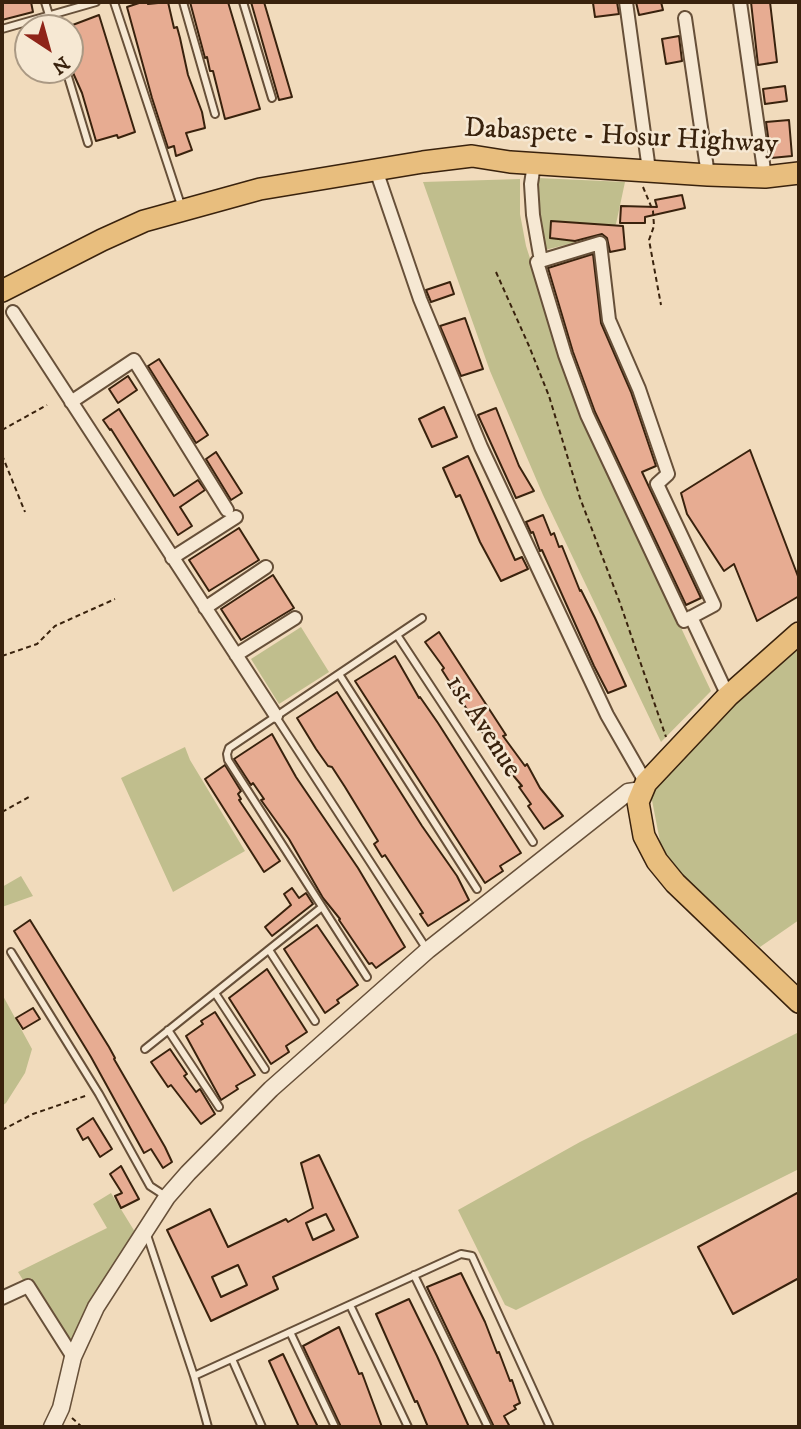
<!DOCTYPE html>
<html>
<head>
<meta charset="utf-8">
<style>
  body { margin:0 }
  #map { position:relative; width:801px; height:1429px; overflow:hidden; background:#f1dbbc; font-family:"IM FELL DW Pica",serif }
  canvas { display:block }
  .frame { position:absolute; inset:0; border:4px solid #39220d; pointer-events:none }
  .north { position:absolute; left:14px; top:14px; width:70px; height:70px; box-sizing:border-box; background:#f6e8d3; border:2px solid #aa9984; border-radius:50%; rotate:144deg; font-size:19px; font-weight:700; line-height:28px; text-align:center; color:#39220d }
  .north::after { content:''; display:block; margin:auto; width:24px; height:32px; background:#8f2418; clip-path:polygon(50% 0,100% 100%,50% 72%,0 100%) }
</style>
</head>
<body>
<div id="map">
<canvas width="801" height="1429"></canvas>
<div class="frame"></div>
<div class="north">N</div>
</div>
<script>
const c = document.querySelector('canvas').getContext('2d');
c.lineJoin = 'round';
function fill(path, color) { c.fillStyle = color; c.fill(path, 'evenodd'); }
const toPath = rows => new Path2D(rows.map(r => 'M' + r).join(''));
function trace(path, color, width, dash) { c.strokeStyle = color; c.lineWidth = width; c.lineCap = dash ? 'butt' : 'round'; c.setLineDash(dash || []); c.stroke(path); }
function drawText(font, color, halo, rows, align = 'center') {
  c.font = font + ' "IM FELL DW Pica",serif'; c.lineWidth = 5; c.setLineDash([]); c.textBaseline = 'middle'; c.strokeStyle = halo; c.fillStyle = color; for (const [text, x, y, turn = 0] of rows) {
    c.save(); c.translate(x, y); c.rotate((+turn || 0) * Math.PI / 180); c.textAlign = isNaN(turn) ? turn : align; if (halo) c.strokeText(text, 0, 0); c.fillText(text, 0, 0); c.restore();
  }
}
const green = toPath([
  [538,178,625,182,616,224,605,235,593,235,593,238,545,250,537,217],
  [520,179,520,214,526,246,582,419,711,691,661,742,543,495,490,371,423,182],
  [301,627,329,672,279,704,251,659],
  [799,644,799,920,760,947,663,857,650,790,743,691],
  [185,747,190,760,245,851,173,892,121,778],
  [21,876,33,896,2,907,2,887],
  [2,994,32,1049,25,1073,6,1103,2,1106],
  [799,1032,799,1169,516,1310,505,1305,458,1210,580,1142],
  [111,1193,135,1232,90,1302,72,1338,68,1340,31,1278,23,1280,18,1272,107,1228,93,1204]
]);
const building = toPath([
  [2,2,31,2,33,12,2,20,2,2],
  [142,2,147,2,148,4,168,2,174,28,177,27,180,38,188,75,202,112,205,128,186,133,192,150,176,156,174,146,168,148,152,98,127,7,142,2],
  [190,2,228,2,260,109,225,119,213,71,210,71,207,57,205,58,190,2],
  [251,2,264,2,292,97,279,100,251,2],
  [617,2,619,14,595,17,593,3,617,2],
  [636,2,661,2,663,10,639,15,636,2],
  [751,2,770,2,777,62,758,65,751,2],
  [99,15,135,132,118,138,117,135,96,141,82,93,70,66,70,26,99,15],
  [679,36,682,61,666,64,662,39,679,36],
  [785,86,787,101,765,104,763,89,785,86],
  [789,120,792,156,771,158,766,122,789,120],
  [682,195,685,208,645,217,645,223,620,223,621,206,657,207,655,200,682,195],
  [551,221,623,226,625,249,610,252,607,238,602,234,575,241,550,238,551,221],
  [593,254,601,323,631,392,656,466,642,472,701,598,686,605,595,412,573,352,548,268,593,254],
  [450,282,454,294,431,302,426,290,450,282],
  [465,318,483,369,461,376,440,326,465,318],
  [159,359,208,435,196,443,148,366,159,359],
  [128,376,137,390,118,403,109,389,128,376],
  [444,407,457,437,432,447,419,419,444,407],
  [496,408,519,466,534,491,516,498,478,415,496,408],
  [119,409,174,496,198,480,205,490,180,507,192,526,178,535,111,429,110,430,103,420,119,409],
  [750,450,799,579,799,596,757,621,734,564,724,571,687,514,681,493,750,450],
  [216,452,242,493,231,500,206,459,216,452],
  [468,456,515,560,522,557,528,569,501,581,480,542,460,495,456,497,443,468,468,456],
  [543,515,551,535,554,533,559,547,562,546,580,591,581,590,595,618,626,686,608,693,594,666,542,550,540,551,533,532,531,533,526,522,543,515],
  [239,528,259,560,209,591,189,560,239,528],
  [273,575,294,608,241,640,221,609,273,575],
  [439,632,506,735,503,736,525,766,527,764,540,788,563,816,544,829,528,806,531,804,519,787,522,786,493,751,495,750,475,722,442,670,444,668,425,642,439,632],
  [395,656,419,698,420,697,438,723,521,853,500,866,503,871,485,883,355,681,395,656],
  [337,692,422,826,457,876,469,900,428,926,420,914,423,913,385,855,382,857,374,844,378,841,345,787,332,767,328,766,316,749,297,718,337,692],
  [272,734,296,777,358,868,405,947,376,968,372,963,369,964,339,920,340,919,323,898,289,839,261,800,264,799,253,783,251,785,234,759,272,734],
  [225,765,241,791,238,794,241,799,239,800,280,861,264,872,205,779,225,765],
  [292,888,299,898,306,893,313,904,272,936,265,927,291,905,284,894,292,888],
  [30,920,109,1047,115,1058,114,1059,165,1147,172,1162,163,1168,151,1149,144,1153,91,1057,14,931,30,920],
  [317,925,358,985,337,1000,339,1003,325,1013,284,949,317,925],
  [267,969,307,1032,286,1046,289,1052,271,1064,229,998,267,969],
  [33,1008,40,1019,23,1029,16,1018,33,1008],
  [215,1012,255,1075,236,1086,238,1089,221,1100,186,1036,203,1024,201,1021,215,1012],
  [170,1049,187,1074,184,1076,196,1092,200,1089,215,1114,201,1124,171,1085,168,1087,151,1062,170,1049],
  [93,1118,112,1149,100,1157,88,1137,83,1140,77,1129,93,1118],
  [319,1155,358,1237,273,1277,278,1289,211,1321,167,1230,210,1209,228,1247,286,1219,288,1222,313,1208,301,1163,319,1155],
  [326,1214,334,1230,313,1240,306,1223,326,1214],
  [238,1265,247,1285,221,1297,212,1277,238,1265],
  [121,1166,139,1199,121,1208,115,1196,122,1193,110,1174,121,1166],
  [799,1192,799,1278,733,1314,698,1247,799,1192],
  [461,1273,485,1322,497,1353,499,1352,510,1381,512,1380,520,1403,514,1406,516,1409,504,1416,510,1427,494,1427,427,1287,461,1273],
  [409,1299,437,1356,469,1427,428,1427,417,1401,415,1402,376,1314,409,1299],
  [339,1327,359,1374,362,1373,382,1427,341,1427,303,1346,339,1327],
  [283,1354,309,1409,318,1427,299,1427,269,1361,283,1354]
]);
const path = toPath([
  [643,187,653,211,654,226,649,240,661,305],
  [496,272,529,346,549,396,580,498,620,603,666,737],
  [2,430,47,405],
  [2,455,25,512],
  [2,656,37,644,55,626,115,599],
  [2,812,29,797],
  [2,1130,33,1114,88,1095],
  [72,1418,82,1427]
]);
const service = toPath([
  [45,2,53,28],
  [114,2,182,208],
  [183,2,215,114],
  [243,2,272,98],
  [2,29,96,2],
  [66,70,88,143],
  [397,635,533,842],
  [339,674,477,889],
  [276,717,426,948],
  [269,950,315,1021],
  [11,952,99,1094,150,1186,167,1197],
  [367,977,228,760,227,754,229,748,422,618],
  [215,993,265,1069],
  [168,1030,219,1107],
  [145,1049,322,907],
  [147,1235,194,1376,208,1427],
  [414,1275,488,1427],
  [350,1305,408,1427],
  [290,1332,335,1427],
  [232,1359,262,1427],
  [194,1376,461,1254,472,1256,550,1427]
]);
const minor = toPath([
  [626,2,649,170],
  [740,2,765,177],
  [685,18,708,175],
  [534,164,531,184,533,215,541,261],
  [376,170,420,299,481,447,607,715,646,783],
  [600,243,609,320,639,389,668,474,657,484,714,605,684,621,587,415,565,355,537,262,600,243],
  [13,312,276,716],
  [71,402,134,360,227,510],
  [172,558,236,517],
  [205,608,266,567],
  [691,617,728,696],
  [236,655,295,618],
  [2,1298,28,1286,73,1357]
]);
const tertiary = toPath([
  [52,1427,61,1408,73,1357,96,1307,167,1197,188,1173,271,1089,428,950,628,792,642,790]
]);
const trunk = toPath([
  [2,291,102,240,144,221,260,189,423,162,472,156,510,162,708,175,765,177,799,173],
  [799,633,728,696,646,783,638,802,644,836,657,861,675,883,799,1002]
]);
const streetNames = [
  ["Dabaspete - Hosur Highway",621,138,3],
  ["1st Avenue",482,727,57]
];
fill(green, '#c0be8d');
fill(building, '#e7ac92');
trace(building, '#39220d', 2);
trace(service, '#675039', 10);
trace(minor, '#675039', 16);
trace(tertiary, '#675039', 19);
trace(trunk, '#39220d', 24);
trace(path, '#39220d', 2, [5, 3.5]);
trace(service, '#f6e8d3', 6);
trace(minor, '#f6e8d3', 12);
trace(tertiary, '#f6e8d3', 16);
trace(trunk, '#e8be7e', 21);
drawText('28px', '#39220d', '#f6e8d3', streetNames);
</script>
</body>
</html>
